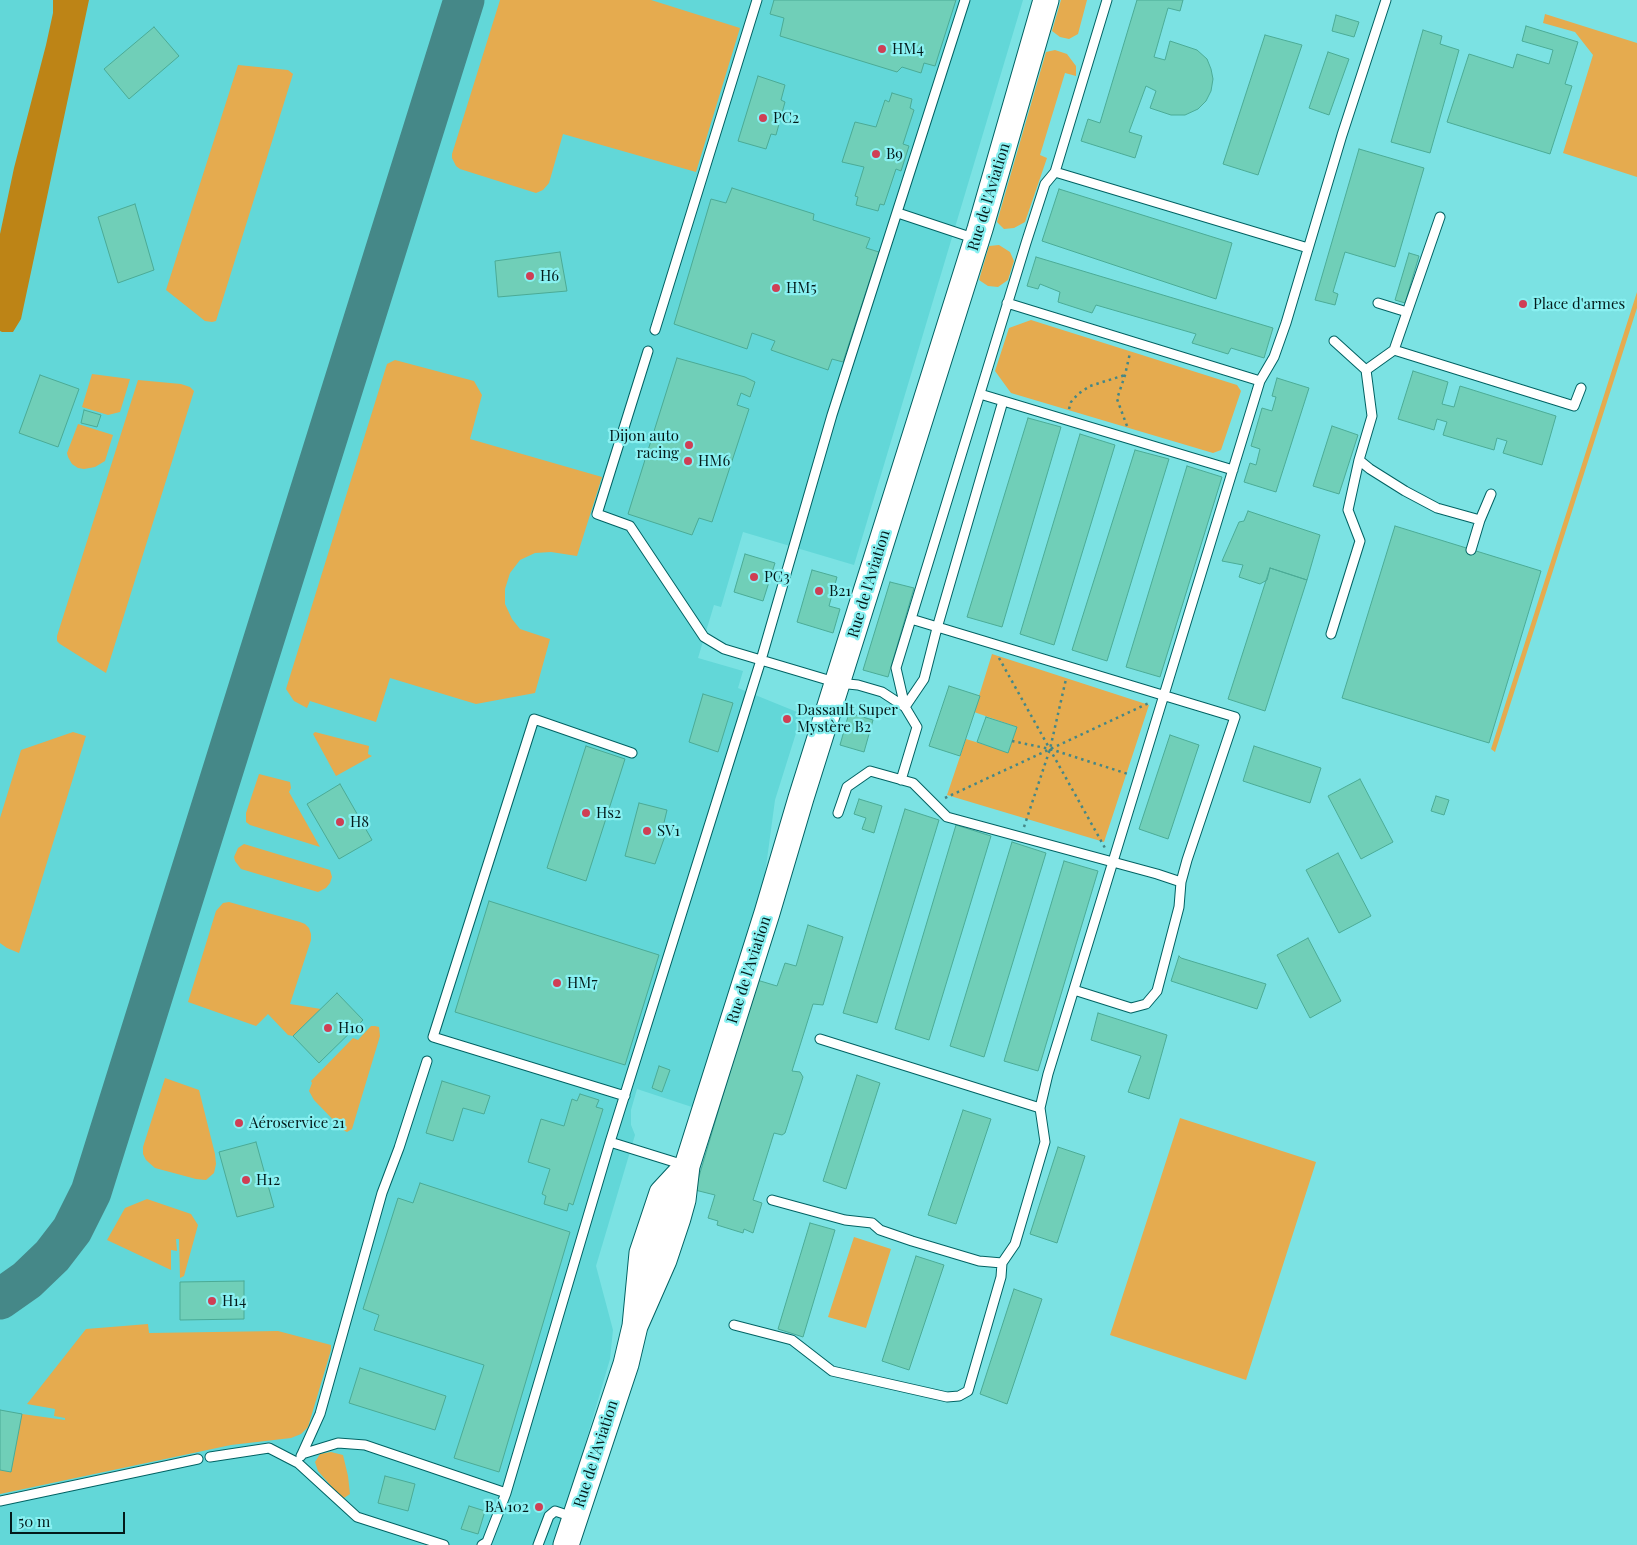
<!DOCTYPE html>
<html>
<head>
<meta charset="utf-8">
<style>
  body { margin:0 }
  #map { position:relative; width:1637px; height:1545px; overflow:hidden; background:#7be2e3; font-family:"Playfair Display",serif }
  canvas { display:block }
  .scale { position:absolute; left:10px; top:1512px; width:115px; height:22px; box-sizing:border-box; border:2px solid #031a1a; border-top:0; padding-left:6px; font-size:15px; line-height:18px; white-space:nowrap; color:#031a1a; -webkit-text-stroke:4px #89f0f1; paint-order:stroke }
</style>
</head>
<body>
<div id="map">
<canvas width="1637" height="1545"></canvas>
<div class="scale">50 m</div>
</div>
<script>
const c = document.querySelector('canvas').getContext('2d');
c.lineJoin = 'round';
function fill(path, color) { c.fillStyle = color; c.fill(path, 'evenodd'); }
const toPath = rows => new Path2D(rows.map(r => 'M' + r).join(''));
function trace(path, color, width, dash) { c.strokeStyle = color; c.lineWidth = width; c.lineCap = dash ? 'butt' : 'round'; c.setLineDash(dash || []); c.stroke(path); }
function drawText(font, color, halo, rows, align = 'center') {
  c.font = font + ' "Playfair Display",serif'; c.lineWidth = 4.5; c.setLineDash([]); c.textBaseline = 'middle'; c.strokeStyle = halo; c.fillStyle = color; for (const [text, x, y, turn = 0] of rows) {
    c.save(); c.translate(x, y); c.rotate((+turn || 0) * Math.PI / 180); c.textAlign = isNaN(turn) ? turn : align; if (halo) c.strokeText(text, 0, 0); c.fillText(text, 0, 0); c.restore();
  }
}
const built = toPath([
  [0,0,1023,0,854,565,743,532,721,607,714,605,698,658,743,671,738,688,802,714,775,800,763,889,695,1108,637,1089,631,1110,631,1125,635,1135,596,1266,613,1330,610,1359,568,1503,554,1545,0,1545]
]);
const green = toPath([
  [500,0,651,0,740,28,696,172,563,134,549,183,543,190,536,193,460,169,456,166,452,158,452,154],
  [1061,0,1087,0,1078,34,1069,39,1060,37,1052,31],
  [1545,14,1637,43,1637,177,1563,153,1593,55,1575,32,1543,23],
  [1055,50,1067,54,1076,66,1076,76,1065,73,1040,155,1047,158,1025,222,1014,228,1004,229,997,222,1046,52],
  [238,65,288,70,293,74,216,321,212,322,205,321,166,290],
  [999,245,1010,252,1014,261,1008,280,998,287,988,286,979,280,989,246],
  [1637,292,1637,308,1495,752,1491,749],
  [1031,320,1237,385,1241,391,1221,450,1213,453,1011,393,995,371,1009,328],
  [395,360,474,381,482,395,470,439,602,477,577,556,551,552,535,553,520,560,510,573,505,589,505,604,512,619,520,629,550,639,535,693,476,704,390,678,376,722,310,701,307,708,294,701,286,689,387,364],
  [92,374,130,379,120,412,108,415,82,407],
  [138,380,181,384,190,387,194,391,106,673,60,644,57,641,57,636],
  [78,424,113,435,105,461,95,467,84,469,78,468,72,464,68,457,67,453],
  [992,654,1149,705,1104,842,947,795,966,739,1008,752,1017,727,974,712],
  [73,732,86,736,19,953,7,948,0,943,0,818,21,750],
  [315,732,369,746,368,754,372,756,336,776,313,734],
  [259,774,290,782,291,788,289,792,320,847,250,825,246,822,246,813],
  [244,844,330,870,332,877,330,883,326,888,318,892,241,869,235,861,234,857,238,848],
  [229,902,300,922,305,924,309,928,311,934,311,940,290,1004,321,1009,293,1036,288,1035,268,1014,256,1026,188,1002,216,911,223,903],
  [371,1026,375,1026,379,1027,380,1036,352,1129,347,1132,343,1130,314,1100,309,1091,312,1083,311,1081,353,1038,358,1040],
  [165,1078,199,1090,215,1154,216,1164,214,1173,206,1180,196,1179,155,1168,146,1160,143,1154,143,1147],
  [1180,1118,1316,1162,1246,1380,1110,1335],
  [147,1199,191,1214,198,1225,184,1276,180,1278,179,1239,176,1239,177,1251,171,1250,171,1270,107,1240,125,1208],
  [854,1237,891,1249,866,1328,828,1317],
  [148,1324,149,1333,278,1331,331,1345,331,1350,308,1427,301,1434,291,1438,231,1445,0,1494,0,1470,11,1472,22,1414,65,1420,65,1418,54,1416,55,1409,27,1404,86,1329],
  [331,1452,343,1455,348,1476,350,1494,344,1498,340,1496,318,1471,315,1462,320,1454]
]);
const forest = toPath([
  [53,0,89,0,21,319,13,332,2,332,0,331,0,234,14,168,46,45,53,13]
]);
const taxiway = toPath([
  [0,1299,27,1280,52,1256,72,1230,91,1192,464,0]
]);
const building = toPath([
  [774,0,956,0,935,66,924,63,921,73,902,67,897,72,780,36,784,18,770,14,774,0],
  [1137,0,1183,0,1180,11,1168,8,1154,57,1165,60,1170,41,1197,50,1207,59,1211,69,1213,79,1211,91,1206,101,1198,109,1185,115,1171,115,1150,108,1156,91,1146,86,1129,132,1142,136,1135,158,1081,141,1088,119,1100,123,1137,0],
  [1336,15,1359,22,1354,37,1332,31,1336,15],
  [1526,26,1578,42,1565,84,1572,86,1550,154,1447,122,1469,54,1513,68,1517,54,1549,64,1553,50,1522,41,1526,26],
  [154,27,179,56,129,99,104,69,154,27],
  [1423,30,1442,36,1440,44,1459,50,1430,153,1391,142,1423,30],
  [1265,35,1302,45,1258,175,1223,164,1265,35],
  [1328,52,1349,59,1329,115,1309,108,1328,52],
  [758,76,785,85,781,100,785,102,776,135,771,134,766,149,738,141,758,76],
  [892,93,912,99,910,108,914,110,903,144,909,146,901,171,896,169,884,205,880,204,878,211,856,205,858,197,855,196,864,167,842,162,855,122,876,127,885,100,889,102,892,93],
  [1359,149,1424,168,1395,267,1345,252,1333,292,1338,294,1335,305,1315,300,1359,149],
  [732,188,814,214,813,220,870,238,866,248,879,252,843,362,832,359,828,370,771,350,775,341,752,333,747,349,674,324,711,199,726,203,732,188],
  [1059,189,1232,243,1216,299,1042,241,1059,189],
  [135,204,154,270,118,283,98,217,135,204],
  [560,252,567,291,498,297,495,261,560,252],
  [1409,253,1419,256,1405,303,1395,300,1409,253],
  [1036,257,1273,328,1264,358,1231,348,1228,354,1192,343,1196,334,1096,305,1092,313,1058,302,1060,292,1040,284,1038,289,1027,286,1036,257],
  [677,358,745,377,755,382,750,397,741,393,737,405,749,409,712,522,699,518,692,535,628,514,677,358],
  [1413,371,1448,382,1442,404,1454,407,1460,386,1556,416,1542,465,1503,453,1507,441,1497,438,1494,450,1443,435,1447,422,1437,419,1434,430,1398,419,1413,371],
  [40,375,79,389,58,447,19,433,40,375],
  [1277,378,1309,388,1276,492,1244,482,1250,463,1256,465,1260,449,1251,446,1262,408,1272,411,1276,397,1272,396,1277,378],
  [84,410,101,415,97,427,81,423,84,410],
  [1028,418,1061,427,1002,627,967,617,1028,418],
  [1332,426,1358,435,1339,494,1313,486,1332,426],
  [1080,434,1115,445,1054,645,1020,634,1080,434],
  [1135,450,1169,459,1107,661,1072,650,1135,450],
  [1187,466,1222,477,1160,677,1126,667,1187,466],
  [1248,511,1320,535,1307,580,1270,568,1267,580,1260,584,1239,577,1243,565,1222,561,1239,522,1244,521,1248,511],
  [1395,526,1541,571,1489,743,1342,698,1395,526],
  [745,554,775,563,763,601,734,592,745,554],
  [1270,568,1307,580,1265,711,1228,699,1270,568],
  [812,570,837,577,829,606,840,609,833,633,797,622,812,570],
  [890,582,914,588,888,677,863,670,890,582],
  [949,686,980,696,960,756,929,746,949,686],
  [703,694,733,703,718,752,689,742,703,694],
  [849,713,873,720,864,752,840,745,849,713],
  [986,717,1017,727,1008,753,977,742,986,717],
  [1170,735,1199,745,1168,839,1139,829,1170,735],
  [586,746,625,759,586,881,547,868,586,746],
  [1254,746,1321,768,1310,803,1243,781,1254,746],
  [1360,779,1393,842,1361,859,1328,796,1360,779],
  [340,784,372,840,339,859,307,804,340,784],
  [1436,796,1449,800,1444,815,1431,811,1436,796],
  [859,799,882,806,874,833,862,829,866,818,854,814,859,799],
  [639,803,667,810,661,835,665,836,655,864,625,856,639,803],
  [905,809,939,820,877,1023,843,1013,905,809],
  [956,825,991,836,929,1040,895,1029,956,825],
  [1012,842,1046,853,984,1057,950,1046,1012,842],
  [1338,853,1371,916,1339,933,1306,870,1338,853],
  [1064,861,1098,871,1038,1071,1004,1061,1064,861],
  [489,901,659,955,625,1065,455,1012,489,901],
  [808,925,843,937,823,1005,813,1004,792,1071,800,1072,803,1077,785,1133,782,1135,774,1133,753,1200,762,1203,753,1233,744,1229,743,1233,717,1225,718,1221,708,1218,715,1195,695,1190,757,980,777,986,785,963,796,966,808,925],
  [1308,938,1341,1001,1310,1018,1277,955,1308,938],
  [1179,956,1181,958,1266,984,1257,1009,1171,981,1179,956],
  [337,993,363,1020,319,1063,293,1036,337,993],
  [1098,1013,1167,1035,1149,1099,1128,1092,1141,1056,1091,1040,1098,1013],
  [659,1066,670,1070,662,1092,652,1088,659,1066],
  [857,1075,880,1083,846,1189,823,1181,857,1075],
  [442,1081,490,1096,484,1114,463,1108,453,1141,426,1133,442,1081],
  [580,1094,599,1100,596,1107,603,1109,573,1205,569,1203,567,1211,544,1204,546,1196,542,1194,550,1169,528,1162,541,1119,564,1126,572,1099,577,1101,580,1094],
  [963,1110,991,1119,956,1224,928,1215,963,1110],
  [256,1142,274,1207,237,1217,219,1152,256,1142],
  [1058,1147,1085,1156,1057,1243,1030,1234,1058,1147],
  [420,1183,570,1232,499,1472,454,1458,484,1365,374,1330,379,1315,363,1309,398,1198,413,1203,420,1183],
  [810,1223,835,1230,803,1337,778,1329,810,1223],
  [916,1256,944,1265,909,1370,882,1361,916,1256],
  [244,1281,244,1319,180,1320,180,1282,244,1281],
  [1014,1289,1042,1299,1007,1404,980,1394,1014,1289],
  [360,1368,446,1396,435,1430,349,1403,360,1368],
  [0,1410,22,1414,11,1472,0,1470,0,1410],
  [385,1476,415,1484,408,1511,378,1503,385,1476],
  [469,1506,485,1511,478,1534,461,1529,469,1506]
]);
const path = toPath([
  [1069,409,1071,402,1078,394,1090,386,1125,375],
  [1127,426,1117,399,1125,375,1130,353],
  [999,658,1105,848],
  [1012,741,1050,749,1128,774],
  [945,798,1149,703],
  [1024,827,1050,749,1066,679]
]);
const lane = toPath([
  [1055,172,1308,248],
  [898,213,976,239],
  [1007,303,1260,381],
  [1378,303,1407,312],
  [655,330,757,0],
  [1394,350,1574,406,1581,388],
  [648,351,597,514,630,526,704,637,724,649,838,683,858,685,882,692,905,707],
  [1366,370,1394,350,1440,217],
  [980,394,1233,470],
  [1359,460,1370,469,1405,491,1437,508,1480,520],
  [1471,550,1480,520,1491,494],
  [1331,634,1360,541,1348,510,1359,460,1372,416,1366,370,1334,341],
  [905,707,924,679,937,628,1003,401],
  [901,780,917,727,905,707,896,668,1026,243,1045,184,1055,172,1107,0],
  [838,813,847,787,870,771,913,783,947,817,1157,874,1181,882,1187,860,1235,717,911,619],
  [1074,990,1131,1008,1146,1004,1157,991,1179,907,1181,882],
  [820,1039,1040,1108],
  [625,1096,433,1037,534,719,632,753],
  [610,1142,684,1165],
  [772,1200,845,1220,872,1223,880,1230,912,1241,979,1261,1002,1263],
  [734,1325,792,1340,832,1371,947,1397,959,1396,968,1391,1001,1277,1002,1263,1015,1244,1045,1142,1040,1108,1048,1074,1260,381,1274,357,1286,323,1342,135,1386,0],
  [302,1454,320,1414,382,1193,399,1148,427,1061],
  [301,1456,302,1454,338,1443,365,1445,506,1493],
  [210,1457,269,1448,298,1463,357,1517,444,1545],
  [0,1501,198,1459],
  [482,1545,487,1542,506,1493,610,1142,761,660,832,415,965,0],
  [538,1545,549,1516,555,1511,573,1517]
]);
const secondary = toPath([
  [687,1166,767,913,801,798,980,229,1046,0],
  [566,1545,626,1364,635,1326,642,1253,662,1193,687,1166,683,1200,678,1218,664,1260,635,1326]
]);
const markers = [
  [882,49,5,"#cf3f54"],
  [763,118,5,"#cf3f54"],
  [876,154,5,"#cf3f54"],
  [530,276,5,"#cf3f54"],
  [776,288,5,"#cf3f54"],
  [1523,304,5,"#cf3f54"],
  [689,445,5,"#cf3f54"],
  [688,461,5,"#cf3f54"],
  [754,577,5,"#cf3f54"],
  [819,591,5,"#cf3f54"],
  [787,719,5,"#cf3f54"],
  [586,813,5,"#cf3f54"],
  [340,822,5,"#cf3f54"],
  [647,831,5,"#cf3f54"],
  [557,983,5,"#cf3f54"],
  [328,1028,5,"#cf3f54"],
  [239,1123,5,"#cf3f54"],
  [246,1180,5,"#cf3f54"],
  [212,1301,5,"#cf3f54"],
  [539,1507,5,"#cf3f54"]
];
const poiNames = [
  ["HM4",892,49],
  ["PC2",773,118],
  ["B9",886,154],
  ["H6",540,276],
  ["HM5",786,288],
  ["Place d'armes",1533,304],
  ["Dijon auto",679,436,"right"],
  ["racing",679,453,"right"],
  ["HM6",698,461],
  ["PC3",764,577],
  ["B21",829,591],
  ["Dassault Super",797,710],
  ["Mystère B2",797,727],
  ["Hs2",596,813],
  ["H8",350,822],
  ["SV1",657,831],
  ["HM7",567,983],
  ["H10",338,1028],
  ["Aéroservice 21",249,1123],
  ["H12",256,1180],
  ["H14",222,1301],
  ["BA 102",529,1507,"right"]
];
const streetNames = [
  ["Rue de l'Aviation",989,197,-73],
  ["Rue de l'Aviation",869,584,-73],
  ["Rue de l'Aviation",749,970,-72],
  ["Rue de l'Aviation",596,1454,-72]
];
fill(built, '#62d7d8');
fill(green, '#e5ab4f');
fill(forest, '#bd8416');
trace(taxiway, '#458888', 41);
fill(building, '#70cfb8');
trace(building, '#4bab96', 1);
trace(lane, '#006263', 11);
trace(secondary, '#006263', 27);
trace(path, '#448787', 2.5, [2.5, 4]);
trace(lane, '#fff', 9);
trace(secondary, '#fff', 25);
for (const [x, y, r, color] of markers) { const dot = new Path2D(); dot.arc(x, y, r, 0, 2 * Math.PI); c.fillStyle = color; c.fill(dot); trace(dot, '#89f0f1', 2); }
drawText('15px', '#031a1a', '#89f0f1', poiNames, 'left');
drawText('15px', '#031a1a', '#89f0f1', streetNames);
</script>
</body>
</html>
